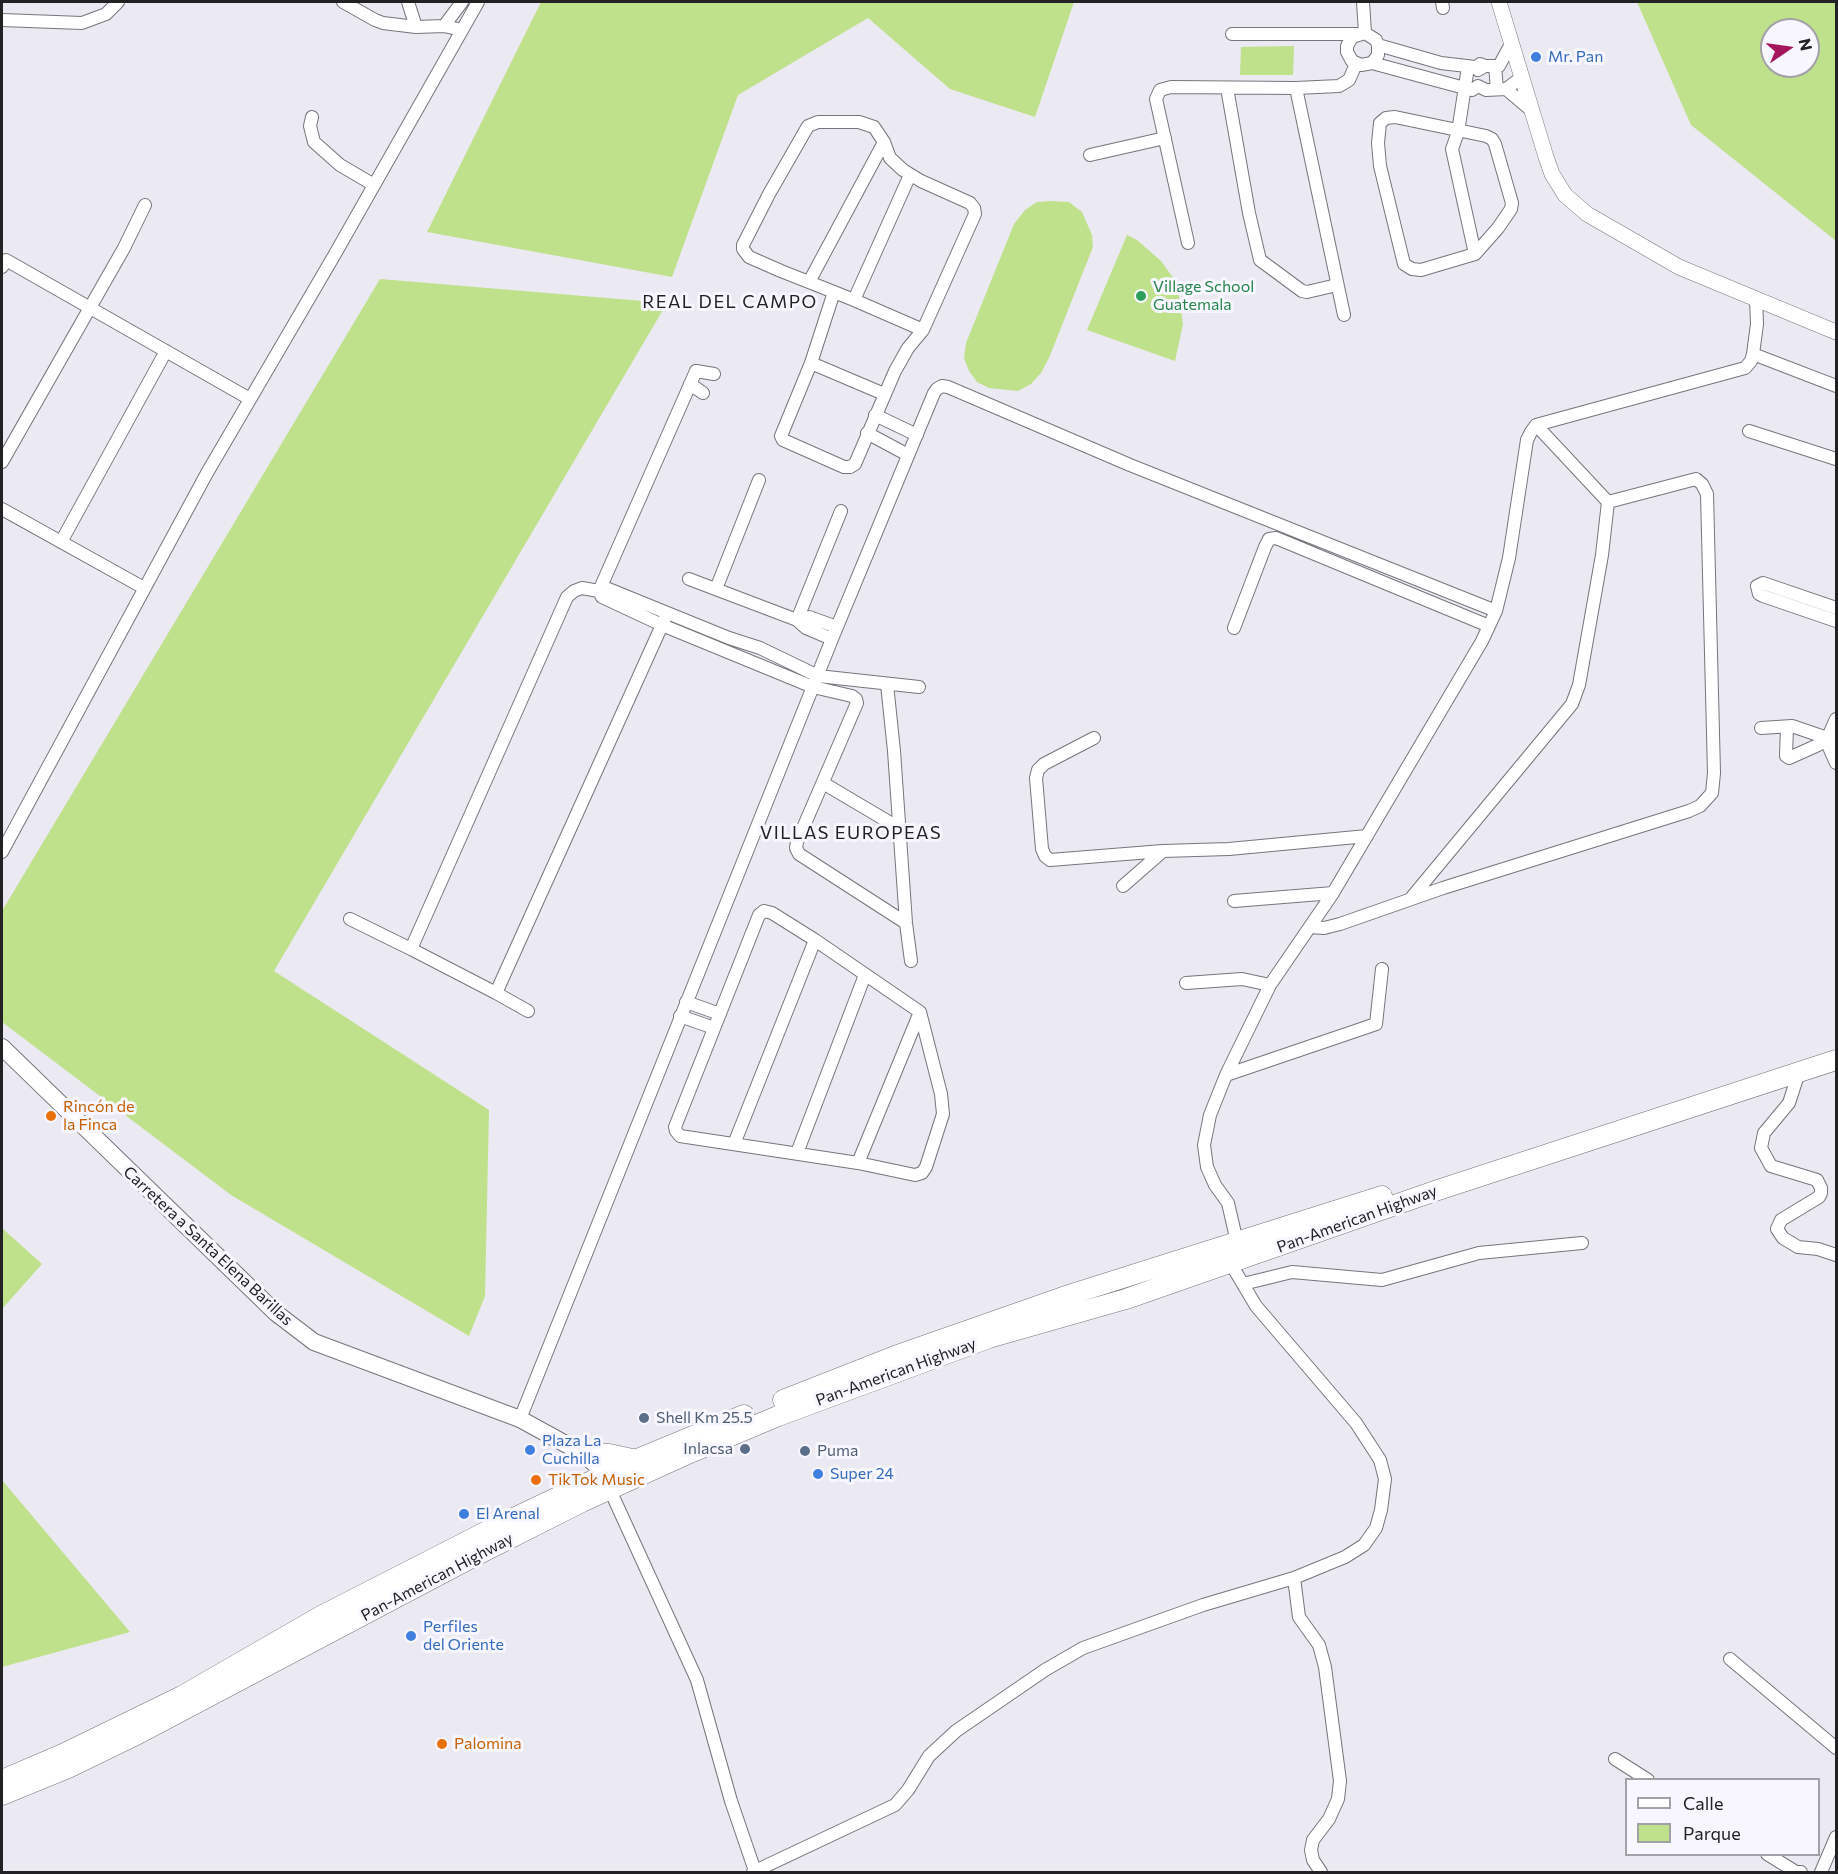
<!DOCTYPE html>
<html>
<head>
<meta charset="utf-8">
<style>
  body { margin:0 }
  #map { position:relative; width:1838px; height:1874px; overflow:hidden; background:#ebe9f1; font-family:Commissioner,sans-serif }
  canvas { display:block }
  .frame { position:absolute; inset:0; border:3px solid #222224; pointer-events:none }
  .legend { position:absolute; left:1625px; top:1778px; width:195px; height:78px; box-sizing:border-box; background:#f8f6fe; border:2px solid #a2a1a7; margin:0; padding:8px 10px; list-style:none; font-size:18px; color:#222224 }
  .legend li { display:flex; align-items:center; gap:12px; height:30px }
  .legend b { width:30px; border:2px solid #a2a1a7 }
  .north { position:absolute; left:1760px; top:18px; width:60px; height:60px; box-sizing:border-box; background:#f8f6fe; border:2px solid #a2a1a7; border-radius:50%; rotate:77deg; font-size:16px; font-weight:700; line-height:24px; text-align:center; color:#222224 }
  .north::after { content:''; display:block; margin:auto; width:21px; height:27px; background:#a4175c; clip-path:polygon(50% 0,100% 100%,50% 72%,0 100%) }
</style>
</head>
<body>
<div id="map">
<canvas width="1838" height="1874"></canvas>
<div class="frame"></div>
<ul class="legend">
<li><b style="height:8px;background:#fff"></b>Calle</li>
<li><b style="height:16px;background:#c0e18c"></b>Parque</li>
</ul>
<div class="north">N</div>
</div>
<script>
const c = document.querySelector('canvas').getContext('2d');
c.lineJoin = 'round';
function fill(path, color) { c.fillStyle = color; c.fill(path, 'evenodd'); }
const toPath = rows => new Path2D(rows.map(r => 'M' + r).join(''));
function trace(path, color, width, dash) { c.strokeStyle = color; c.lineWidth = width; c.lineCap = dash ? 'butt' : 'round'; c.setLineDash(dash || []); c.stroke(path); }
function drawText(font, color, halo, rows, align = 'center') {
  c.font = font + ' Commissioner,sans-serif'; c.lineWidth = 6; c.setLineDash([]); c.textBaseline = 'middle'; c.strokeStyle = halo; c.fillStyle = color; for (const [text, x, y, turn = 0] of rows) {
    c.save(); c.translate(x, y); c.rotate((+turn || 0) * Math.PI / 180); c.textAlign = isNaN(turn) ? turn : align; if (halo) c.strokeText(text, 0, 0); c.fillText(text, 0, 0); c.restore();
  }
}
const green = toPath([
  [541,2,1074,2,1035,117,950,89,868,18,738,95,672,277,427,232],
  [1637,2,1836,2,1836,241,1691,125],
  [1772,30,1808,30,1808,66,1772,66],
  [1294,46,1293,75,1240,75,1241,47],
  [1051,201,1069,202,1082,212,1092,235,1093,247,1049,358,1041,373,1031,384,1018,391,989,388,977,382,969,371,964,358,966,343,1014,224,1025,210,1037,202],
  [1127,235,1137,240,1161,261,1174,279,1178,290,1183,324,1175,361,1087,330],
  [380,279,667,303,274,971,489,1110,485,1296,469,1336,231,1195,2,1022,2,911],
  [2,1228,42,1264,2,1309],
  [2,1480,130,1632,2,1667]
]);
const minor = toPath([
  [343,2,375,20,383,23,416,27,444,26,462,30],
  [408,2,416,27],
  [1363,2,1365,33],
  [1442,2,1443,8],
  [2,20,82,23,106,14,118,2],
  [444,26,462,2],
  [1232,34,1357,34],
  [1378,45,1441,63,1475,67,1478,70,1485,66],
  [1372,63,1378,55,1378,45,1376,40,1365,33,1352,37,1347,46,1347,52,1352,61,1361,65,1372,63,1472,90,1478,86,1486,90,1506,89,1522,77],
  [1480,64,1485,66,1499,66,1512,42],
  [1495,66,1497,89],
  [1468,67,1458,132,1452,149,1475,254],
  [1227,88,1249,213,1260,260,1302,291,1307,292,1337,285],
  [1296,88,1344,315],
  [1506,89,1532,111],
  [312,117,310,126,314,142,340,165,374,185],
  [1395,117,1486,136,1492,139,1495,144,1512,203,1511,209,1498,228,1475,254,1421,270,1412,269,1404,264,1380,166,1378,143,1380,123,1386,118,1395,117],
  [1090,155,1165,138],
  [1188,243,1156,99,1160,90,1171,87,1296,88,1339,86,1349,80,1356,64],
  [2,267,6,260,250,399],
  [809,282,884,142],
  [834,292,811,363,781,436,783,440,844,467,850,467,855,464,895,371,908,348,923,330,975,214,974,208,970,203,921,181,903,170,890,158,884,142,874,127,859,122,818,122,808,126,769,194,743,245,743,249,749,257,781,271,834,292,854,300,923,330],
  [854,300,910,175],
  [1753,354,1836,386],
  [811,363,884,394],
  [690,384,703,393],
  [875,415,917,435],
  [1536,425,1608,502],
  [1749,431,1836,459],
  [867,433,908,455],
  [2,462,124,248,145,205],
  [2,509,144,588],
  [61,542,166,351],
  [689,579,797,620,806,628,832,639],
  [716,589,759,480],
  [599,591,602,597,662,625,813,687,852,696,856,699,857,703,797,842,796,848,799,854,906,923],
  [599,591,696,371,714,374],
  [1836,608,1763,583,1757,586,1759,594,1763,596,1836,621],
  [667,614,496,993,411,949,567,597,574,591,582,588,599,591,606,588,729,638,760,648,818,676,919,687],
  [797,620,841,511],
  [797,620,809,617,837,627],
  [1234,628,1265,547,1269,539,1276,538,1489,626],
  [887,684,894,751,906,923,911,961],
  [1836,719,1828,737,1828,745,1836,763],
  [1787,727,1786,756,1789,758,1818,745,1828,737],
  [1761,728,1792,726,1836,741],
  [1094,738,1044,764,1038,770,1036,778,1042,849,1045,856,1050,860,1163,851],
  [823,783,899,828],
  [2,852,207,473,335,254,478,2],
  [1123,886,1163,851,1229,849,1367,836],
  [1412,897,1572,704,1579,685,1602,555,1608,502],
  [1234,901,1333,893],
  [764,911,772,913,815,940,920,1012,941,1094,943,1114,926,1167,922,1173,915,1175,858,1163,680,1136,676,1131,675,1127,759,915,764,911],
  [350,919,411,949],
  [1310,927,1324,928,1340,924,1443,888,1689,811,1700,806,1712,793,1714,773,1707,494,1702,484,1696,479,1608,502],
  [1186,983,1242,979,1270,985],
  [496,993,528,1011],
  [686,1002,720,1014],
  [680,1016,714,1028],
  [1799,1072,1789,1103,1764,1133,1761,1148,1771,1166,1817,1180,1821,1188,1821,1193,1819,1197,1781,1220,1777,1229,1783,1238,1798,1247,1818,1249,1836,1255],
  [1226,1075,1376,1024,1382,969],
  [734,1144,815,940],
  [797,1153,865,975],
  [858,1163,920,1012],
  [1237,1242,1228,1203,1215,1185,1207,1167,1204,1145,1210,1115,1226,1075,1270,985,1333,893,1482,641,1496,611,1509,558,1527,440,1531,432,1536,425,1745,368,1751,361,1753,354,1757,324,1756,298],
  [1243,1284,1292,1272,1382,1280,1479,1253,1582,1243],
  [520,1419,832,639,934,393,937,389,942,386,948,387,1130,465,1496,611],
  [610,1490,697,1680,731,1801,755,1871],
  [1294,1578,1299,1617,1319,1645,1325,1667,1340,1781,1338,1799,1329,1819,1313,1840,1311,1850,1313,1860,1321,1872],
  [1730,1659,1836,1748],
  [1615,1759,1648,1780],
  [1767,1854,1796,1872,1801,1872],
  [753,1872,895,1805,908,1790,929,1756,956,1731,1045,1670,1083,1648,1203,1605,1294,1578,1345,1557,1364,1545,1376,1528,1381,1510,1385,1479,1380,1460,1356,1423,1256,1306,1231,1264],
  [1821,1872,1836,1837]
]);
const tertiary = toPath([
  [1499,2,1546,157,1552,174,1565,195,1587,214,1679,267,1836,332]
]);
const secondary = toPath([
  [2,1047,276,1313,314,1342,520,1419,582,1453,607,1474]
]);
const trunk = toPath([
  [783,1400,895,1356,1072,1294,1382,1196],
  [582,1453,609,1454,637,1460],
  [2,1780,63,1754,182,1696,321,1616,501,1524,640,1458,744,1415],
  [2,1795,68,1768,138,1734,477,1555,582,1502,690,1453,778,1416,989,1338,1126,1299,1438,1190,1836,1060]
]);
const markers = [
  [1536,57,6,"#3f7fe0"],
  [1141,296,6,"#2e9e5b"],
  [51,1116,6,"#e8710a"],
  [644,1418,6,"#5c6f8a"],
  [745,1449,6,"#5c6f8a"],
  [530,1450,6,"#3f7fe0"],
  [805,1451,6,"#5c6f8a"],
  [818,1474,6,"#3f7fe0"],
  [536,1480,6,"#e8710a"],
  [464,1514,6,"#3f7fe0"],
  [411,1636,6,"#3f7fe0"],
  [442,1744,6,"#e8710a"]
];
const shopNames = [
  ["Mr. Pan",1548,57],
  ["Plaza La",542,1441],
  ["Cuchilla",542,1459],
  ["Super 24",830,1474],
  ["El Arenal",476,1514],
  ["Perfiles",423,1627],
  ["del Oriente",423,1645]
];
const leisureNames = [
  ["Village School",1153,287],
  ["Guatemala",1153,305]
];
const foodNames = [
  ["Rincón de",63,1107],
  ["la Finca",63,1125],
  ["TikTok Music",548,1480],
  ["Palomina",454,1744]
];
const streetNames = [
  ["Pan-American Highway",1357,1219,-20],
  ["Carretera a Santa Elena Barillas",208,1246,43],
  ["Pan-American Highway",896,1372,-20],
  ["Pan-American Highway",437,1577,-28]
];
const serviceNames = [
  ["Shell Km 25.5",656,1418],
  ["Inlacsa",733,1449,"right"],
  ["Puma",817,1451]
];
const neighbourhoodNames = [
  ["REAL DEL CAMPO",730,302],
  ["VILLAS EUROPEAS",851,833]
];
fill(green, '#c0e18c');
trace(minor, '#77757c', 14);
trace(tertiary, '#77757c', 16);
trace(secondary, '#77757c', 18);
trace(trunk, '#77757c', 21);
trace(minor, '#fff', 12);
trace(tertiary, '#fff', 15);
trace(secondary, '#fff', 16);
trace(trunk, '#fff', 20);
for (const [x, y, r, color] of markers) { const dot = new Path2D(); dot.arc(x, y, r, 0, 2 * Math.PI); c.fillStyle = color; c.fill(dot); trace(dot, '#f8f6fe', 2); }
drawText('16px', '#366cbe', '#f8f6fe', shopNames, 'left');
drawText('16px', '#27864d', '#f8f6fe', leisureNames, 'left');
drawText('16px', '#c56008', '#f8f6fe', foodNames, 'left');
drawText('16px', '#222224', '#f8f6fe', streetNames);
drawText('16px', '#4e5e75', '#f8f6fe', serviceNames, 'left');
c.letterSpacing = '1.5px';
drawText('18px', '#222224', '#f8f6fe', neighbourhoodNames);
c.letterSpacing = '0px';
</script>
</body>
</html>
